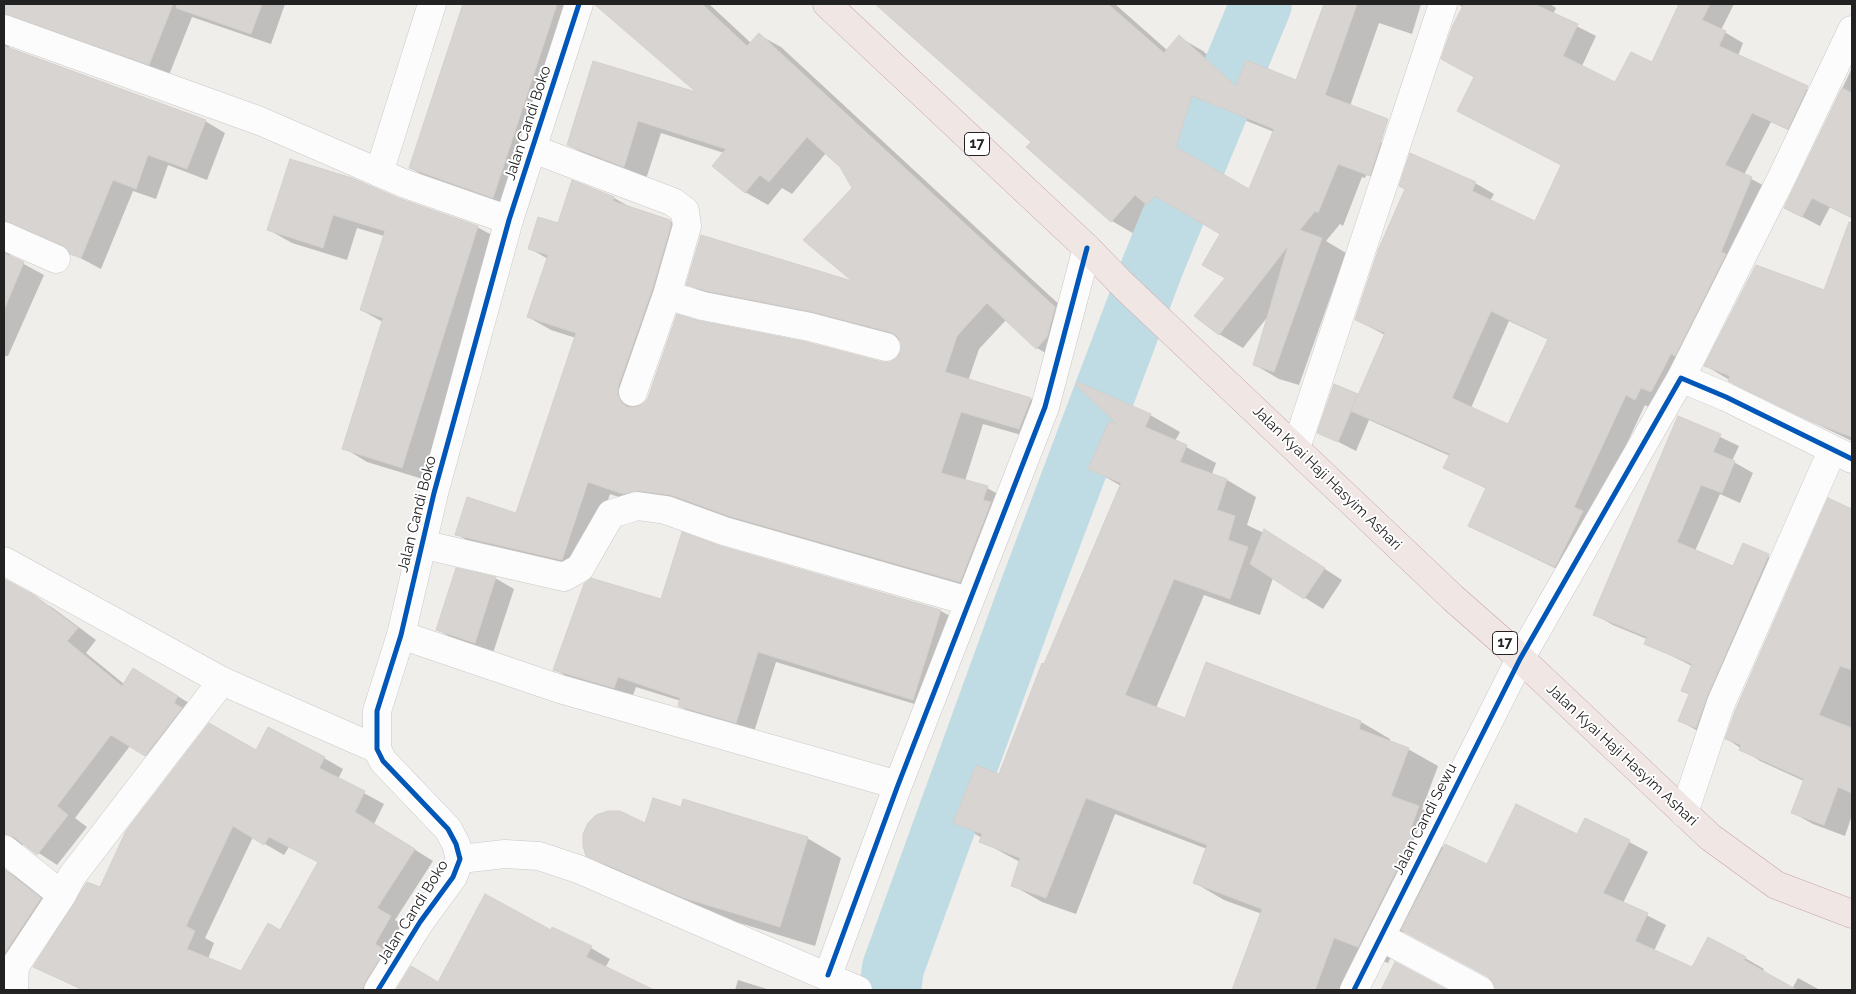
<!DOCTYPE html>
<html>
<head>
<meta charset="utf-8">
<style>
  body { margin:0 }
  #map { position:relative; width:1856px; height:994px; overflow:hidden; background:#f0eeeb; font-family:Raleway,sans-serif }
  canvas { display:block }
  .frame { position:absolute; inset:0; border:5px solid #222; pointer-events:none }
</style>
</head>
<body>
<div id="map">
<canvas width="1856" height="994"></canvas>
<div class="frame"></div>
</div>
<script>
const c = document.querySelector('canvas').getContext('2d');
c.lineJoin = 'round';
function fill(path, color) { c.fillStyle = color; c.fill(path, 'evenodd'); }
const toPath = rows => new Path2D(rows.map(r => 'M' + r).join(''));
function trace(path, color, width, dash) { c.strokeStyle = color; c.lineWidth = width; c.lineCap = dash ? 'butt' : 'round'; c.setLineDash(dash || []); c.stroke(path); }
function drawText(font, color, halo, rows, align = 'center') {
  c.font = font + ' Raleway,sans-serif'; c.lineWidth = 4; c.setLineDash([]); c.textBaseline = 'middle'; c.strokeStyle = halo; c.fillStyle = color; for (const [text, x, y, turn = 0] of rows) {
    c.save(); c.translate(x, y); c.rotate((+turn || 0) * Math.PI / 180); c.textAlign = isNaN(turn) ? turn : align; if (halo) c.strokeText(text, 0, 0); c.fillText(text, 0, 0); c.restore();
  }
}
const shadow = toPath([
  [4,4,285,4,271,44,192,17,169,75,8,45,11,50,205,121,225,133,207,180,168,165,156,199,133,191,101,269,71,253,67,248,31,232,22,231,8,249,11,257,44,275,8,356,4,356],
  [464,4,583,4,515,210,433,181,410,168],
  [595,4,709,4,751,43,759,35,781,47,1077,321,1059,361,1037,348,1007,319,979,349,968,381,1031,399,1053,412,1042,441,983,424,965,481,987,488,1009,500,983,594,646,506,610,494,584,572,479,547,456,534,517,515,576,338,551,330,528,317,548,259,529,248,559,224,573,182,614,198,632,208,670,221,693,234,640,407,890,363,898,359,902,351,901,341,837,324,710,297,688,284,857,284,854,188,841,166,826,153,792,194,782,188,768,205,745,192,724,153,661,133,646,179,591,157,568,145,701,95],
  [877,4,1115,4,1167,50,1179,37,1203,51,1239,82,1297,82,1325,4,1421,4,1412,34,1379,23,1350,106,1381,142,1399,152,1380,182,1367,174,1365,178,1362,177,1343,226,1340,224,1326,241,1346,253,1299,385,1279,379,1255,365,1269,315,1243,348,1219,334,1227,277,1222,233,1180,209,1172,218,1158,210,1136,235,1112,221,1033,142,902,28],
  [1217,109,1274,132,1250,191,1199,162],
  [1459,4,1550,4,1556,8,1553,14,1596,36,1582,66,1616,84,1653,64,1679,6,1675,4,1734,4,1721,30,1743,43,1738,56,1826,98,1806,138,1771,122,1744,175,1770,189,1654,410,1645,405,1592,518,1573,577,1469,526,1487,489,1445,467,1450,456,1369,420,1356,451,1319,432,1334,386,1359,397,1385,335,1356,320,1475,183,1494,194,1490,201,1536,223,1562,165,1458,111,1476,76,1463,8],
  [1509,321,1549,340,1508,426,1471,408],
  [1852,68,1852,218,1830,207,1820,226,1785,208],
  [397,199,477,227,501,240,426,480,367,462,344,448,383,322,361,310,384,236,357,228,347,260,292,243,269,230],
  [1832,271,1852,278,1852,441,1748,391,1706,366,1825,291],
  [1150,415,1180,432,1175,441,1216,463,1212,474,1227,480,1256,497,1247,525,1283,542,1342,580,1323,609,1273,578,1260,615,1204,595,1156,708,1186,720,1207,664,1361,722,1390,739,1390,742,1408,749,1438,766,1422,809,1448,825,1440,846,1487,865,1577,836,1586,819,1648,852,1623,903,1666,925,1654,951,1693,969,1745,958,1764,969,1762,972,1792,989,1798,978,1820,990,1497,990,1495,982,1490,977,1404,930,1388,963,1364,954,1350,990,1233,990,1262,914,1224,900,1195,883,1207,849,1115,814,1076,914,1042,902,1012,885,1020,862,981,841,982,838,955,822,1000,775,1121,486,1090,468,1121,426],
  [1678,417,1739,446,1732,461,1753,473,1740,503,1720,494,1695,551,1734,568,1744,545,1787,566,1698,731,1680,721,1690,695,1683,691,1692,666,1646,643,1647,639,1613,625,1594,614],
  [1829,500,1852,510,1852,815,1845,836,1813,824,1793,813,1804,781,1760,761,1727,739],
  [719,547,941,611,959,621,931,709,776,662,754,732,698,716,679,706,681,701,636,687,632,698,573,680,554,669,662,600],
  [495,578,514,589,493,653,456,640,438,630],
  [4,580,53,608,96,640,86,653,124,684,134,669,197,708,164,766,130,746,75,818,87,827,57,865,25,844,16,847,4,840],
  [257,752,324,758,343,769,338,779,384,804,374,824,433,861,395,920,410,929,387,990,82,990,35,967,101,889],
  [253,837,284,855,289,847,319,862,281,932,242,973,208,959,214,943,205,938],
  [682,808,807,838,841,858,815,946,720,917,622,875,587,855],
  [4,869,17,877,59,910,4,980],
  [552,931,591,948,610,959,605,968,639,986,637,990,396,990,412,968,439,984],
  [1396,964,1445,990,1383,990],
  [738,980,770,990,735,990]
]);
const river = toPath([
  [890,990,893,968,1027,599,1153,265,1261,4]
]);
const building = toPath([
  [4,4,173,4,149,65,4,14,4,4],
  [177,4,262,4,251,34,176,8,177,4],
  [463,4,557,4,493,198,409,168,463,4],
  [594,4,702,4,747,46,759,33,1055,307,1047,337,1036,349,987,303,957,336,945,372,1031,398,1019,429,961,412,941,473,988,486,983,500,991,502,960,582,729,516,671,495,639,491,623,494,588,482,562,560,455,535,467,497,516,513,576,333,527,317,548,255,528,249,538,217,558,223,572,180,614,197,613,201,670,220,671,225,652,290,618,387,618,395,622,403,627,407,636,407,644,403,648,398,677,314,700,321,806,342,882,362,890,362,897,358,901,350,901,342,897,336,890,332,813,312,707,291,686,285,701,235,852,281,803,240,852,188,840,167,807,137,769,182,760,175,745,193,712,166,726,149,638,121,624,167,567,145,593,61,696,92,594,4],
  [875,4,1108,4,1164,53,1179,35,1236,86,1246,60,1296,80,1324,4,1357,4,1325,95,1388,119,1370,176,1338,164,1318,213,1315,211,1300,230,1322,238,1274,372,1253,365,1288,246,1219,335,1194,316,1225,278,1202,265,1220,234,1155,196,1147,205,1135,195,1111,222,1026,147,1031,142,875,4],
  [1192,96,1274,129,1249,189,1176,147,1192,96],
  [1464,4,1534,4,1578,24,1563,56,1615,82,1631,52,1652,62,1679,4,1710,4,1702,20,1726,31,1719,46,1808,86,1788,129,1752,113,1725,165,1752,177,1721,252,1726,254,1675,356,1671,354,1651,392,1641,388,1635,400,1626,395,1574,507,1583,511,1555,567,1468,526,1486,488,1443,468,1450,454,1351,411,1385,333,1355,320,1379,248,1405,189,1399,186,1410,153,1476,182,1472,191,1535,221,1561,165,1457,111,1474,77,1441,59,1453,25,1464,4],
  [1491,311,1548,339,1508,424,1452,398,1491,311],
  [4,46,206,120,187,169,148,155,136,189,113,180,81,258,70,254,62,245,4,221,4,46],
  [1842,88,1852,93,1852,218,1812,198,1802,217,1784,208,1842,88],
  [290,159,352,178,398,198,478,226,402,468,342,449,383,318,360,310,385,231,333,215,323,248,267,230,290,159],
  [1849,222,1852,223,1852,437,1812,422,1728,381,1730,376,1704,366,1756,265,1824,290,1849,222],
  [4,253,24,262,4,310,4,253],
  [1078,382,1151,414,1145,427,1187,445,1180,462,1227,479,1217,510,1235,516,1228,540,1248,547,1230,599,1174,579,1125,695,1185,718,1206,662,1361,721,1359,729,1409,748,1391,796,1419,806,1411,828,1416,831,1358,947,1334,938,1315,990,1232,990,1262,909,1193,883,1207,845,1086,798,1046,898,1011,886,1020,858,979,842,982,834,953,823,976,765,999,774,1042,663,1044,664,1121,483,1088,469,1109,421,1117,424,1076,385,1078,382],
  [1334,384,1358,394,1338,442,1317,433,1334,384],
  [1678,416,1721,434,1713,452,1735,461,1722,493,1701,485,1677,542,1733,566,1743,543,1769,554,1707,697,1696,728,1678,721,1689,694,1681,691,1692,664,1644,644,1647,637,1593,615,1678,416],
  [1828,498,1852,509,1852,670,1840,666,1819,715,1852,728,1852,793,1838,787,1824,825,1791,813,1804,779,1739,750,1741,745,1725,739,1736,709,1828,498],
  [1264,529,1325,568,1304,599,1250,564,1264,529],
  [682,532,720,546,941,610,913,700,758,652,736,723,678,706,680,698,618,677,614,688,553,670,584,584,591,578,661,599,682,532],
  [456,568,496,577,475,643,436,630,456,568],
  [4,579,34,595,78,628,67,641,122,686,133,668,178,696,174,703,182,708,145,756,111,735,57,806,68,815,37,855,14,837,4,834,4,579],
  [209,723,256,750,268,727,325,757,319,768,365,791,355,812,415,849,377,908,391,916,375,944,385,950,365,982,362,990,84,990,33,967,87,882,100,887,126,831,209,723],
  [233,826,264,845,269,837,318,862,280,930,268,923,241,971,187,949,195,931,186,926,233,826],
  [653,798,681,807,683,799,808,837,780,927,684,898,586,856,583,846,583,834,588,823,596,815,608,811,620,811,645,823,653,798],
  [1516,804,1577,834,1585,818,1630,840,1603,893,1648,913,1635,941,1692,967,1708,937,1746,957,1744,960,1797,990,1496,990,1493,982,1487,976,1401,930,1445,844,1487,864,1516,804],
  [4,869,41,898,4,954,4,869],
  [485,894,551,930,552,927,592,946,586,957,654,990,396,990,411,966,438,982,485,894],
  [1395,962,1447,990,1381,990,1395,962]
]);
const minor = toPath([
  [4,29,260,121,403,183,509,220],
  [533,149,673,202,685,211,687,226,667,295,703,306,810,327,886,347],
  [379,173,432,4],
  [4,236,56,259],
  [1681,378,1781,179,1852,30],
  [633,392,667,295],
  [1296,448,1443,4],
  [421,544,564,577,580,568,611,514,637,506,666,510,724,531,968,601],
  [4,561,222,681,377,749],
  [401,635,560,689,898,785],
  [1520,659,1681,378,1726,397,1852,459],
  [1684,813,1721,703,1832,451],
  [4,849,62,895,72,876,222,681],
  [460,859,505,854,539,856,578,869,858,990],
  [1381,937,1480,990],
  [828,975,898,785,1045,407,1087,248],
  [14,990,15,966,62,895]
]);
const tertiary = toPath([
  [378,990,420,922,453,877,460,859,456,844,448,829,383,761,377,749,377,711,401,635,434,493,509,220,579,4],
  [1354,990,1520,659]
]);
const trunk = toPath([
  [827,4,1087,248,1124,286,1453,598,1503,642,1710,837,1776,885,1852,914]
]);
const cycleway = toPath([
  [828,975,898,785,1045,407,1087,248],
  [378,990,420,922,453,877,460,859,456,844,448,829,383,761,377,749,377,711,401,635,434,493,509,220,579,4],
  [1354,990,1520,659,1681,378,1726,397,1852,459]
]);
const shields = [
  [977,144,25],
  [1505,643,25]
];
const shieldNames = [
  ["17",977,144],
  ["17",1505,643]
];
const streetNames = [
  ["Jalan Candi Boko",528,123,-72],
  ["Jalan Kyai Haji Hasyim Ashari",1327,478,44],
  ["Jalan Candi Boko",417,514,-76],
  ["Jalan Kyai Haji Hasyim Ashari",1622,755,43],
  ["Jalan Candi Sewu",1425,819,-63],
  ["Jalan Candi Boko",413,912,-58]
];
fill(shadow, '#0003');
trace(river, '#bfdbe3', 62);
fill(building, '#d7d4d2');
trace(building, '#d3d0cc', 1);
trace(minor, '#c9c8c7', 29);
trace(tertiary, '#c9c8c7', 29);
trace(trunk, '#c5a2ac', 29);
trace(minor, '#fdfcfc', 28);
trace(tertiary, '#fdfcfc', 28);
trace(trunk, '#f0e6e4', 28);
trace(cycleway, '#0057b8', 5);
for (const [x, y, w] of shields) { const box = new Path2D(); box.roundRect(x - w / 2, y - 11.5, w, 23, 4); c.fillStyle = '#fff'; c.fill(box); trace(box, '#222', 1); }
drawText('bold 14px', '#222', null, shieldNames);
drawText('15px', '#222', '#fff', streetNames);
</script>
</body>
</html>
